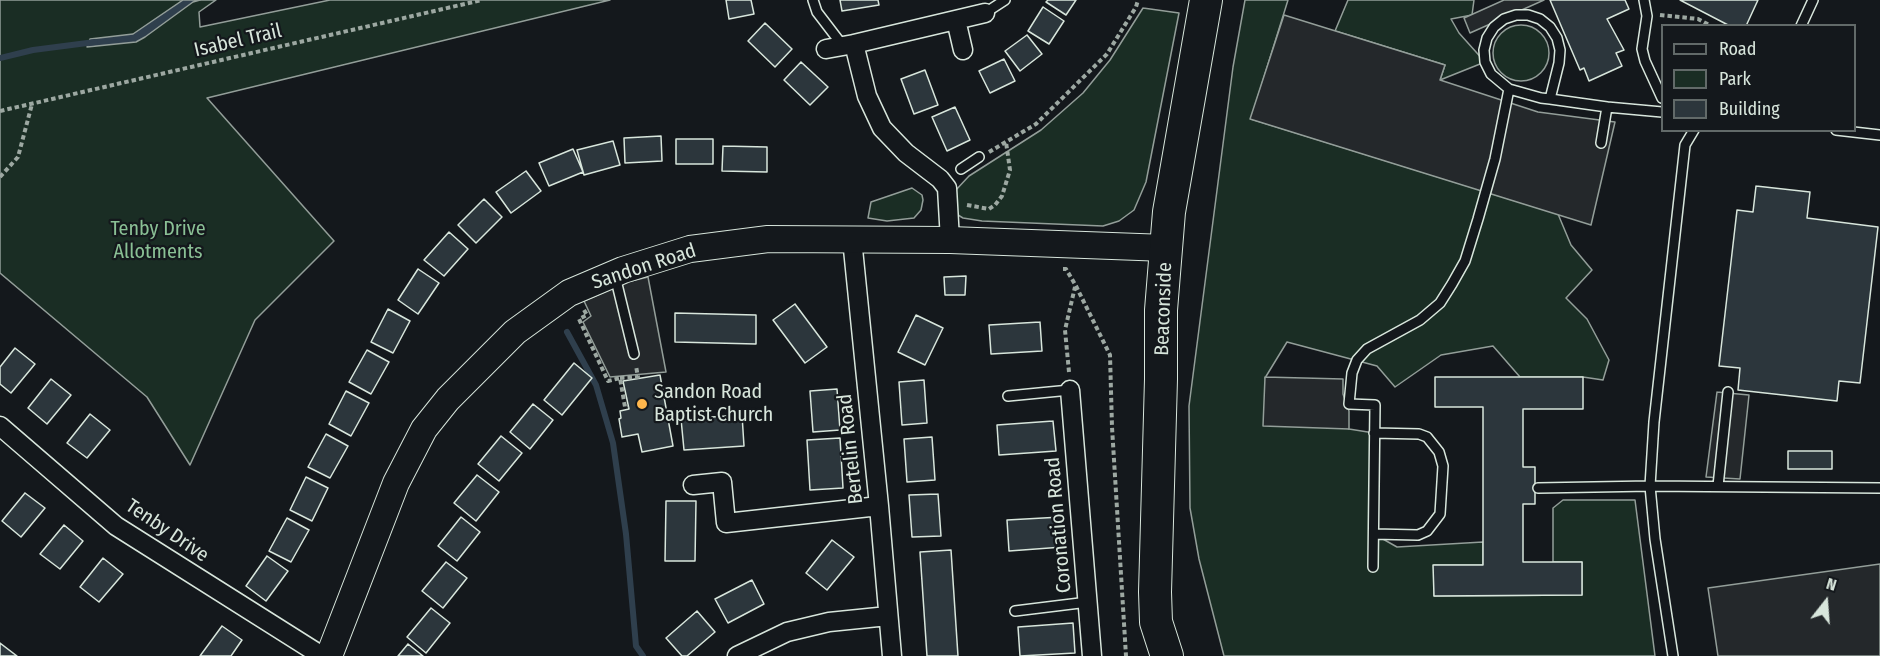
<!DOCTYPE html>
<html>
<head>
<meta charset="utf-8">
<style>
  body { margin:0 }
  #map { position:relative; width:1880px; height:656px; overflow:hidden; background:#14181c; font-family:"Fira Sans Condensed",sans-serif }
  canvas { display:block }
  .legend { position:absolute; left:1661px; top:24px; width:195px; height:108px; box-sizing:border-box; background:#14181c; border:2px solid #626a69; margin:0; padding:8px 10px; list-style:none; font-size:18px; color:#d8e6dc }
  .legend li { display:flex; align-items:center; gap:12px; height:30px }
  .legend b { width:30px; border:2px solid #626a69 }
  .north { position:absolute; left:1796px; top:572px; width:60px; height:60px; -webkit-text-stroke:4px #14181c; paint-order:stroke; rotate:17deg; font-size:16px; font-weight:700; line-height:24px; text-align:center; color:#d8e6dc }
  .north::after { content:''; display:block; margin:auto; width:21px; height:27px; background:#d8e6dc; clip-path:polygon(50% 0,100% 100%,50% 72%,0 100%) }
</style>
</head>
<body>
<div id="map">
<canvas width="1880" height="656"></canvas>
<ul class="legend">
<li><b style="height:8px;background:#14181c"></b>Road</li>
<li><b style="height:16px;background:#1a2d24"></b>Park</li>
<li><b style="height:16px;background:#2c363c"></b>Building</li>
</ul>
<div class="north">N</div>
</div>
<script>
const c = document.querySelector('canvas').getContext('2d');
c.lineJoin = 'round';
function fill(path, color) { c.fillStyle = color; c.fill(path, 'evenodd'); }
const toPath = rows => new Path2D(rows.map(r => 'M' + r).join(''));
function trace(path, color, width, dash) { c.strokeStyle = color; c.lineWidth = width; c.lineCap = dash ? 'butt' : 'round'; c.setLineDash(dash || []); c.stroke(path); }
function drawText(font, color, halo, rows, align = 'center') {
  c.font = font + ' "Fira Sans Condensed",sans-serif'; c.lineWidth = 4.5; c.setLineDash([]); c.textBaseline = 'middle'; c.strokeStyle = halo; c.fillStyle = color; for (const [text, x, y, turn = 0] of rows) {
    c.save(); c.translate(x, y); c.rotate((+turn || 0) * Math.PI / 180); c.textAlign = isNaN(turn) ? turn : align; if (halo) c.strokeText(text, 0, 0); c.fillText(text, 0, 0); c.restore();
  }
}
const green = toPath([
  [0,0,216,0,199,12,200,27,330,0,610,0,207,98,334,241,255,320,190,465,147,397,0,273,0,0],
  [1245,0,1288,0,1251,119,1558,214,1571,245,1592,270,1566,298,1587,319,1609,360,1603,380,1583,377,1520,377,1493,346,1441,355,1395,387,1377,366,1287,342,1265,378,1349,429,1374,433,1374,534,1397,547,1483,542,1483,565,1434,565,1434,596,1582,595,1582,562,1553,562,1553,508,1563,500,1635,500,1655,656,1224,656,1199,559,1190,508,1189,406,1233,67,1245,0],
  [1348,0,1474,0,1472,15,1451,19,1459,33,1485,62,1440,80,1445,65,1335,31,1348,0],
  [1143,8,1179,13,1146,182,1134,210,1119,221,1103,226,982,221,963,218,958,215,955,205,955,191,969,176,1041,130,1083,93,1110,60,1143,8],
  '1493 53a28 28 0 1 1 56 0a28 28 0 1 1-56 0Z',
  [912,188,922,195,923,200,921,210,914,218,887,221,868,218,871,202,912,188]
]);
const parking = toPath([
  [1504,0,1544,0,1470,33,1464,18,1504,0],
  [1284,15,1445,65,1440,80,1538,112,1615,122,1591,225,1250,119,1284,15],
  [648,277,666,372,610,377,583,322,591,316,584,301,627,282,648,277],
  [1265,377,1343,379,1343,394,1349,411,1349,429,1263,426,1265,377],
  [1717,392,1749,395,1740,479,1706,477,1717,392],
  [1880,564,1880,656,1718,656,1708,588,1880,564]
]);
const water = toPath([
  [183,0,200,0,193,2,145,37,136,42,87,47,90,39,133,34,183,0]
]);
const stream = toPath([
  [0,58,33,50,95,42],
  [567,332,596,385,613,443,626,534,636,646,643,656]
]);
const building = toPath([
  [726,0,751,0,754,14,729,19,726,0],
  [840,0,878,0,879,5,842,11,840,0],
  [1048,0,1076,0,1066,15,1046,2,1048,0],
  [1550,0,1625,0,1629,9,1607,19,1624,50,1616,53,1622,66,1589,81,1584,68,1580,70,1550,0],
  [1680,0,1758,0,1746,26,1730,26,1680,0],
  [1043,7,1064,21,1049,44,1028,31,1043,7],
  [765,23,792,49,775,67,748,41,765,23],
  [1027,35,1042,54,1020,71,1005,51,1027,35],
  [1004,59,1015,81,990,93,979,71,1004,59],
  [801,62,828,87,810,105,784,80,801,62],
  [925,70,938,105,914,114,901,79,925,70],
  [955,107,970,140,947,151,932,117,955,107],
  [661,136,662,161,625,163,624,138,661,136],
  [676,139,713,139,713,164,676,164,676,139],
  [613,141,620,165,584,175,577,150,613,141],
  [723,146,767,147,767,172,722,171,723,146],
  [573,149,583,172,549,186,539,163,573,149],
  [526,171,541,191,511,213,496,192,526,171],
  [1756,186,1810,192,1807,218,1878,227,1860,383,1839,381,1837,401,1738,390,1740,368,1719,366,1737,210,1753,212,1756,186],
  [484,199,502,217,476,243,458,225,484,199],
  [449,232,468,249,444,276,424,260,449,232],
  [418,269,439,283,418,314,398,300,418,269],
  [966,276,965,295,945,295,944,277,966,276],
  [795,304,827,347,805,363,773,320,795,304],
  [388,309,410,321,393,353,371,342,388,309],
  [675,313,756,315,756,344,675,342,675,313],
  [916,315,943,328,925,365,898,352,916,315],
  [1040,322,1042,351,991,354,989,325,1040,322],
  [15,348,35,364,11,393,0,384,0,367,15,348],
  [367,350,389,362,371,394,349,382,367,350],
  [574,363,592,378,562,415,544,400,574,363],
  [660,375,673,446,642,452,638,434,622,437,619,419,621,418,620,411,629,409,623,381,660,375],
  [1435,377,1583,377,1583,409,1523,409,1523,467,1535,467,1535,504,1523,504,1523,562,1582,562,1582,595,1434,596,1433,565,1483,565,1483,407,1435,407,1435,377],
  [51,379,71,395,47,424,28,408,51,379],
  [924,380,927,423,902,425,899,382,924,380],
  [837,389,840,430,813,432,810,391,837,389],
  [346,391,369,403,351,436,329,424,346,391],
  [533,404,553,420,530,449,510,432,533,404],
  [90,414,110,430,87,458,67,443,90,414],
  [742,415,744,446,684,450,681,419,742,415],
  [1053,421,1056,451,999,455,997,425,1053,421],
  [326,434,348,446,330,478,308,467,326,434],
  [501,436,522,453,499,481,478,464,501,436],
  [932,437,935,480,907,482,904,439,932,437],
  [840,438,843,488,810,490,807,440,840,438],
  [1788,451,1832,451,1832,469,1788,469,1788,451],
  [477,475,499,492,476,521,454,503,477,475],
  [306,477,328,488,312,521,290,510,306,477],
  [25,493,45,508,21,537,2,521,25,493],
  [938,494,941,536,912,537,909,495,938,494],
  [666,501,696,501,695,561,665,561,666,501],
  [461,517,480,532,457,561,438,546,461,517],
  [1061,517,1063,547,1009,551,1007,520,1061,517],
  [287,518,309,530,291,562,269,551,287,518],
  [64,525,83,541,60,569,40,554,64,525],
  [832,540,854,557,827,590,806,573,832,540],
  [951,550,958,656,927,656,920,552,951,550],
  [267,556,288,571,266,601,246,586,267,556],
  [103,558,123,574,99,602,80,587,103,558],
  [446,562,467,578,443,608,422,591,446,562],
  [752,580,764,604,728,623,715,599,752,580],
  [431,608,450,623,426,653,407,637,431,608],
  [697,611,715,632,687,656,682,656,666,638,697,611],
  [1073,623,1075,653,1020,656,1018,627,1073,623],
  [222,626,242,640,231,656,200,656,222,626],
  [0,643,17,656,0,656,0,643],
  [408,644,423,656,398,656,408,644]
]);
const path = toPath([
  [1660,15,1698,19,1711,26],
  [0,111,482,0],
  [989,152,1036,124,1107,54,1136,7,1138,0],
  [0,177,18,157,32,104],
  [967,205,989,209,995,205,1002,196,1010,170,1006,142],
  [1063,269,1066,269,1076,286,1110,355,1112,427,1126,656],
  [584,310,587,315,579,319,608,381,620,378,625,407,628,406],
  [1069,372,1065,330,1075,287],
  [620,378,638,377,636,366]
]);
const service = toPath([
  [813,0,817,12,843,46],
  [1644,0,1647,16,1642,49,1645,61,1662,98],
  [985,13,1005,0],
  [1801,26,1813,0],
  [1550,99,1559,63,1560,50,1557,38,1550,27,1540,19,1528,15,1516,15,1504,19,1494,27,1487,38,1484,50,1485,62,1491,74,1509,89,1541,98,1550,99,1607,107,1662,112],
  [1836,130,1880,135],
  [1601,143,1607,107],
  [961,169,979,157],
  [615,276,634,354],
  [1008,396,1070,390],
  [1718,486,1728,392],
  [1538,488,1650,486,1880,488],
  [1374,534,1418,535,1427,531,1440,514,1443,466,1439,452,1427,437,1419,434,1374,433],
  [1373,567,1375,405,1349,404,1352,373,1357,360,1367,349,1420,320,1440,303,1452,284,1465,261,1478,219,1495,159,1509,89],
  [1015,611,1088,602],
  [1673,656,1655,539,1650,486,1654,422,1685,145,1694,130]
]);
const minor = toPath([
  [956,20,963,50],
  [826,49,854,44],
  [852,239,879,506,892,656],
  [950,240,947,188,940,179,906,153,882,128,867,96,854,44,985,13],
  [1070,390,1092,656],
  [0,426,116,526,322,656],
  [693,485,722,482,726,523,879,506],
  [737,656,787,632,829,622,888,616]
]);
const secondary = toPath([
  [329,656,396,483,424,429,448,399,515,332,569,293,623,270,690,249,768,239,950,240,1166,248]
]);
const trunk = toPath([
  [1167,656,1156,622,1155,592,1161,379,1161,310,1169,212,1206,0]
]);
const markers = [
  [642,404,6,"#ffb74d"]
];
const streetNames = [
  ["Isabel Trail",238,41,-13],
  ["Sandon Road",644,267,-18],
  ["Beaconside",1164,309,-88],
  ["Bertelin Road",851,449,-96],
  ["Coronation Road",1059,525,-95],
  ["Tenby Drive",167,531,34]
];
const parkNames = [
  ["Tenby Drive",158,229],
  ["Allotments",158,252]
];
const poiNames = [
  ["Sandon Road",654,392],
  ["Baptist Church",654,415]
];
fill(green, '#1a2d24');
trace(green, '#939e99', 1.5);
fill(parking, '#24282b');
trace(parking, '#939e99', 1.5);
fill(water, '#2f3f4d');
trace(water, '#939e99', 1.5);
trace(stream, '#2f3f4d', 6);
fill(building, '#2c363c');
trace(building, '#d8e6dc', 1.5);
trace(service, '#d8e6dc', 12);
trace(minor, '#d8e6dc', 21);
trace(secondary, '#d8e6dc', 28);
trace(trunk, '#d8e6dc', 34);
trace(path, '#9da8a2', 4, [4.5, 3]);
trace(service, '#14181c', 9);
trace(minor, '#14181c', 18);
trace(secondary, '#14181c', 26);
trace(trunk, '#14181c', 32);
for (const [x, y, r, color] of markers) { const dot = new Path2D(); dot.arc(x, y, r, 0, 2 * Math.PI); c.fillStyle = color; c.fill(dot); trace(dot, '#14181c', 2); }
drawText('20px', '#d8e6dc', '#14181c', streetNames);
drawText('20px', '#8ac095', '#14181c', parkNames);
drawText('20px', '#d8e6dc', '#14181c', poiNames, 'left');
</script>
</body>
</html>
